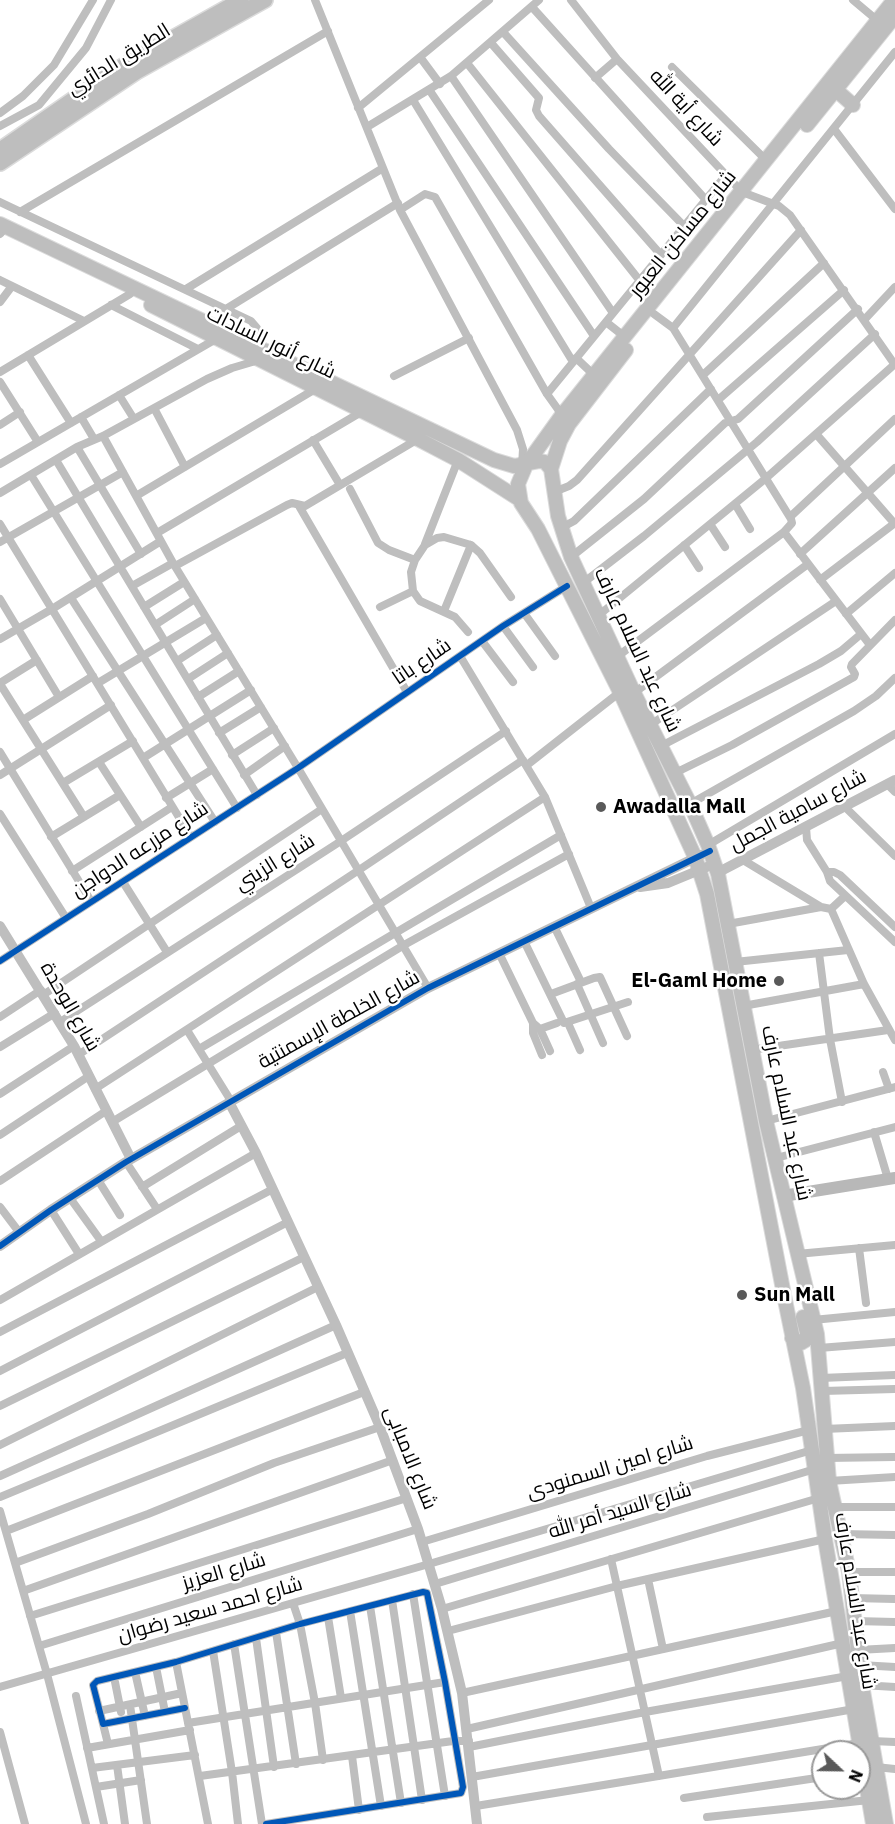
<!DOCTYPE html>
<html>
<head>
<meta charset="utf-8">
<style>
  body { margin:0 }
  #map { position:relative; width:895px; height:1824px; overflow:hidden; background:#fff; font-family:"IBM Plex Sans",sans-serif }
  canvas { display:block }
  .north { position:absolute; left:811px; top:1740px; width:60px; height:60px; box-sizing:border-box; background:#fff; border:2px solid #999; border-radius:50%; rotate:112deg; font-size:16px; font-weight:700; line-height:24px; text-align:center; color:#000 }
  .north::after { content:''; display:block; margin:auto; width:21px; height:27px; background:#595959; clip-path:polygon(50% 0,100% 100%,50% 72%,0 100%) }
</style>
</head>
<body>
<div id="map">
<canvas width="895" height="1824"></canvas>
<div class="north">N</div>
</div>
<script>
const c = document.querySelector('canvas').getContext('2d');
c.lineJoin = 'round';
const toPath = rows => new Path2D(rows.map(r => 'M' + r).join(''));
function trace(path, color, width, dash) { c.strokeStyle = color; c.lineWidth = width; c.lineCap = dash ? 'butt' : 'round'; c.setLineDash(dash || []); c.stroke(path); }
function drawText(font, color, halo, rows, align = 'center') {
  c.font = font + ' "IBM Plex Sans",Cairo,sans-serif'; c.lineWidth = 5; c.setLineDash([]); c.textBaseline = 'middle'; c.strokeStyle = halo; c.fillStyle = color; for (const [text, x, y, turn = 0] of rows) {
    c.save(); c.translate(x, y); c.rotate((+turn || 0) * Math.PI / 180); c.textAlign = isNaN(turn) ? turn : align; if (halo) c.strokeText(text, 0, 0); c.fillText(text, 0, 0); c.restore();
  }
}
const canal = toPath([
  [0,126,39,105,86,48,111,0]
]);
const minor = toPath([
  [315,0,400,210,517,430,523,449,522,466],
  [571,0,617,59,742,192,779,206,790,215,895,365],
  [853,0,878,21],
  [532,7,706,200],
  [503,32,609,149,684,226],
  [491,43,539,98,536,110,539,116,661,255],
  [420,57,440,84],
  [467,63,640,281],
  [672,67,767,161],
  [451,76,613,313],
  [595,78,617,59],
  [430,91,594,336],
  [413,100,573,362],
  [358,108,489,0],
  [0,113,23,96,54,65,93,0],
  [367,127,451,76,539,0],
  [834,129,895,209],
  [0,202,251,321,257,328,249,345],
  [400,210,425,194,435,197,547,394,562,415],
  [20,212,328,31],
  [0,234,1,233],
  [0,280,84,321],
  [637,284,655,300],
  [186,289,383,168],
  [0,302,12,286],
  [111,305,198,349],
  [226,309,398,203],
  [865,319,895,287],
  [606,322,625,337],
  [673,328,895,52],
  [28,355,71,423],
  [576,358,594,375],
  [0,372,130,294],
  [703,375,824,263],
  [394,376,469,338],
  [0,382,38,442],
  [547,394,726,175],
  [119,395,134,419],
  [718,400,844,290],
  [154,408,185,467],
  [81,417,94,439],
  [0,425,20,412],
  [817,435,895,524],
  [103,436,173,563,298,768,428,988],
  [313,440,340,485],
  [77,447,141,554],
  [56,460,257,795],
  [0,464,216,339],
  [31,475,237,808],
  [350,489,378,543,389,550,415,560],
  [554,492,569,486,577,480,801,230],
  [0,493,77,447,103,436,207,379,232,368,259,360],
  [136,496,317,388],
  [735,504,750,529],
  [299,506,407,692],
  [790,517,895,419],
  [0,524,191,837],
  [710,524,725,547],
  [561,528,574,521,711,389],
  [784,532,870,645],
  [157,533,363,411],
  [0,542,123,472],
  [425,544,458,460],
  [684,545,699,568],
  [800,554,895,468],
  [571,557,644,499,725,423,738,419,858,309],
  [175,566,287,505,292,503,305,506,418,439],
  [820,580,895,523],
  [583,583,644,536,757,442,875,334],
  [132,586,173,563],
  [71,598,215,822],
  [0,599,59,697],
  [144,607,184,582],
  [380,607,413,591],
  [444,611,471,545],
  [524,613,555,656],
  [846,614,895,573],
  [599,615,765,479,895,364],
  [155,625,195,599],
  [503,626,533,667],
  [468,632,455,617,420,601,413,591,411,572,415,560,425,545,437,538,444,537,471,545,480,553,511,597],
  [0,639,52,609,161,541],
  [482,641,513,682],
  [460,656,545,797,591,908],
  [618,656,784,532,792,523,791,519,673,328,654,314],
  [177,661,217,635],
  [188,679,228,653],
  [0,683,37,660],
  [98,683,206,618],
  [0,684,84,817],
  [634,693,808,564],
  [198,697,239,671],
  [23,720,93,676],
  [650,725,836,601],
  [219,733,261,707],
  [661,746,819,664,841,651,861,634],
  [0,752,91,901],
  [232,755,274,728],
  [143,758,251,690],
  [99,762,141,827],
  [527,765,620,692],
  [675,773,732,745,854,677,855,674,851,667,852,664,895,620],
  [0,775,111,705],
  [244,775,285,746],
  [63,783,133,741],
  [887,784,895,792],
  [166,798,213,769],
  [690,804,854,711,876,696,895,678],
  [845,807,895,856],
  [0,814,66,918],
  [806,827,807,840,827,872,830,881,895,942],
  [51,837,120,795],
  [708,845,895,734],
  [743,860,821,907,831,909,845,896],
  [72,871,172,807],
  [827,872,834,872,840,875,895,927],
  [123,882,167,952],
  [831,909,864,984,895,1040],
  [728,924,821,907],
  [554,926,581,982],
  [524,941,564,1023,628,1002],
  [499,953,533,1023,540,1029,550,1051],
  [819,953,830,1039,842,1102],
  [0,961,298,768,503,626,567,586],
  [735,962,848,950],
  [577,984,603,1043],
  [551,994,594,978,600,977,627,1036],
  [43,995,322,809],
  [743,1006,864,984],
  [0,1017,41,990],
  [60,1022,341,841,506,731],
  [533,1023,533,1033,542,1055],
  [568,1023,580,1050],
  [540,1029,557,1023],
  [187,1030,231,1101],
  [0,1047,55,1013],
  [199,1049,561,835],
  [751,1050,888,1030],
  [78,1055,359,870,523,760],
  [883,1072,889,1089],
  [95,1089,545,797],
  [0,1094,74,1046],
  [766,1121,895,1087],
  [112,1122,404,945,569,854],
  [874,1132,888,1179],
  [0,1135,89,1076],
  [776,1158,895,1127],
  [126,1162,157,1209],
  [98,1180,120,1215],
  [0,1181,106,1111],
  [142,1187,241,1126],
  [70,1198,101,1241],
  [0,1207,19,1232],
  [51,1210,79,1254],
  [859,1248,866,1303],
  [797,1254,895,1245],
  [0,1300,256,1153],
  [813,1320,895,1312],
  [0,1332,273,1189],
  [819,1348,895,1342],
  [0,1371,288,1222],
  [821,1378,895,1375],
  [823,1391,895,1389],
  [0,1406,304,1257],
  [824,1429,895,1426],
  [0,1445,318,1287],
  [826,1458,895,1457],
  [0,1476,336,1325],
  [829,1481,895,1477],
  [0,1497,347,1353],
  [834,1507,895,1507],
  [0,1511,47,1674,86,1824],
  [6,1531,364,1392],
  [841,1534,895,1535],
  [422,1542,707,1456,809,1430],
  [611,1559,659,1776],
  [15,1563,148,1514,274,1463,380,1427],
  [849,1572,895,1572],
  [648,1579,663,1649],
  [435,1584,815,1469],
  [23,1591,393,1460],
  [413,1594,445,1796],
  [852,1598,895,1599],
  [392,1600,422,1800],
  [293,1603,300,1624,315,1703,323,1760],
  [370,1606,401,1803],
  [442,1609,819,1498],
  [350,1611,381,1806],
  [30,1616,407,1498],
  [328,1617,341,1698],
  [855,1621,895,1622],
  [448,1631,617,1586,825,1539],
  [276,1632,296,1764],
  [256,1638,274,1767],
  [234,1644,262,1824],
  [39,1646,418,1529],
  [858,1650,895,1648],
  [213,1651,232,1772,238,1824],
  [176,1662,208,1824],
  [860,1665,895,1667],
  [156,1667,165,1712],
  [135,1672,145,1716],
  [114,1677,121,1712],
  [862,1685,895,1687],
  [0,1687,429,1564,812,1450],
  [462,1693,837,1611],
  [76,1696,104,1824],
  [130,1705,147,1824],
  [185,1708,103,1724,93,1685,97,1681,176,1662,300,1624,423,1592,427,1593,445,1682,463,1787,461,1793,266,1824],
  [99,1711,182,1693],
  [188,1723,445,1682],
  [103,1724,108,1744],
  [467,1729,843,1643],
  [0,1732,25,1824],
  [872,1741,895,1742],
  [469,1747,645,1712,848,1676],
  [87,1748,190,1730],
  [352,1756,359,1810],
  [117,1765,125,1824],
  [876,1767,895,1769],
  [92,1768,195,1755],
  [200,1776,453,1741,469,1741],
  [472,1777,854,1709],
  [96,1787,141,1780],
  [684,1798,823,1777],
  [476,1806,859,1743],
  [707,1817,869,1800]
]);
const tertiary = toPath([
  [717,873,895,780],
  [640,887,668,883,714,864],
  [0,926,74,1046,131,1159],
  [229,1102,256,1153,336,1325,380,1427,418,1529,442,1609,462,1693,477,1824],
  [0,1246,51,1210,126,1162,428,988,701,855]
]);
const secondary = toPath([
  [783,1196,895,1178]
]);
const primary = toPath([
  [836,90,853,105],
  [807,125,895,16],
  [0,224,494,460,514,466,540,461,545,462,551,469,558,516,571,557,634,693,690,804,708,845,718,874,766,1121,817,1334,829,1481,849,1572,862,1685,886,1824],
  [151,305,418,439,458,460,519,499],
  [551,469,560,441,569,424,626,350],
  [792,1338,801,1343,806,1340,807,1333,803,1317],
  [873,1824,825,1539,803,1388,785,1300,707,894,695,857,620,692,538,529,521,503,518,484,526,465,562,415,894,0]
]);
const trunk = toPath([
  [0,150,116,70,241,0],
  [0,163,136,72,265,0]
]);
const cycleway = toPath([
  [0,961,298,768,503,626,567,586],
  [0,1246,51,1210,126,1162,428,988,710,851],
  [185,1708,103,1724,93,1685,97,1681,176,1662,300,1624,423,1592,427,1593,445,1682,463,1787,461,1793,266,1824]
]);
const markers = [
  [601,807,6,"#595959"],
  [779,981,6,"#595959"],
  [742,1295,6,"#595959"]
];
const streetNames = [
  ["الطريق الدائري",119,60,-32],
  ["شارع أية الله",686,108,47],
  ["شارع مساكن العبور",683,234,-51],
  ["شارع أنور السادات",271,343,26],
  ["شارع عبد السلام عارف",637,650,65],
  ["شارع باتا",422,662,-34],
  ["شارع سامية الجمل",798,811,-28],
  ["شارع مزرعه الدواجن",140,850,-33],
  ["شارع الزيني",275,863,-32],
  ["شارع الوحدة",70,1007,60],
  ["شارع الخلطة الإسمنتية",339,1020,-29],
  ["شارع عبد السلام عارف",786,1113,78],
  ["شارع الامبابى",410,1458,68],
  ["شارع امين السمنودى",610,1468,-17],
  ["شارع السيد أمر الله",620,1511,-17],
  ["شارع العزيز",224,1572,-17],
  ["شارع عبد السلام عارف",855,1601,81],
  ["شارع احمد سعيد رضوان",210,1610,-16]
];
const poiNames = [
  ["Awadalla Mall",613,807],
  ["El-Gaml Home",767,981,"right"],
  ["Sun Mall",754,1295]
];
trace(canal, '#bfbfbf', 8);
trace(primary, '#dbdbdb', 16);
trace(trunk, '#dbdbdb', 18);
trace(minor, '#bebebe', 8);
trace(tertiary, '#bebebe', 10);
trace(secondary, '#b8b8b8', 12);
trace(primary, '#bebebe', 14);
trace(trunk, '#bebebe', 15);
trace(cycleway, '#0057b8', 6);
for (const [x, y, r, color] of markers) { const dot = new Path2D(); dot.arc(x, y, r, 0, 2 * Math.PI); c.fillStyle = color; c.fill(dot); trace(dot, '#fff', 2); }
drawText('20px', '#000', '#fff', streetNames);
drawText('bold 20px', '#000', '#fff', poiNames, 'left');
</script>
</body>
</html>
